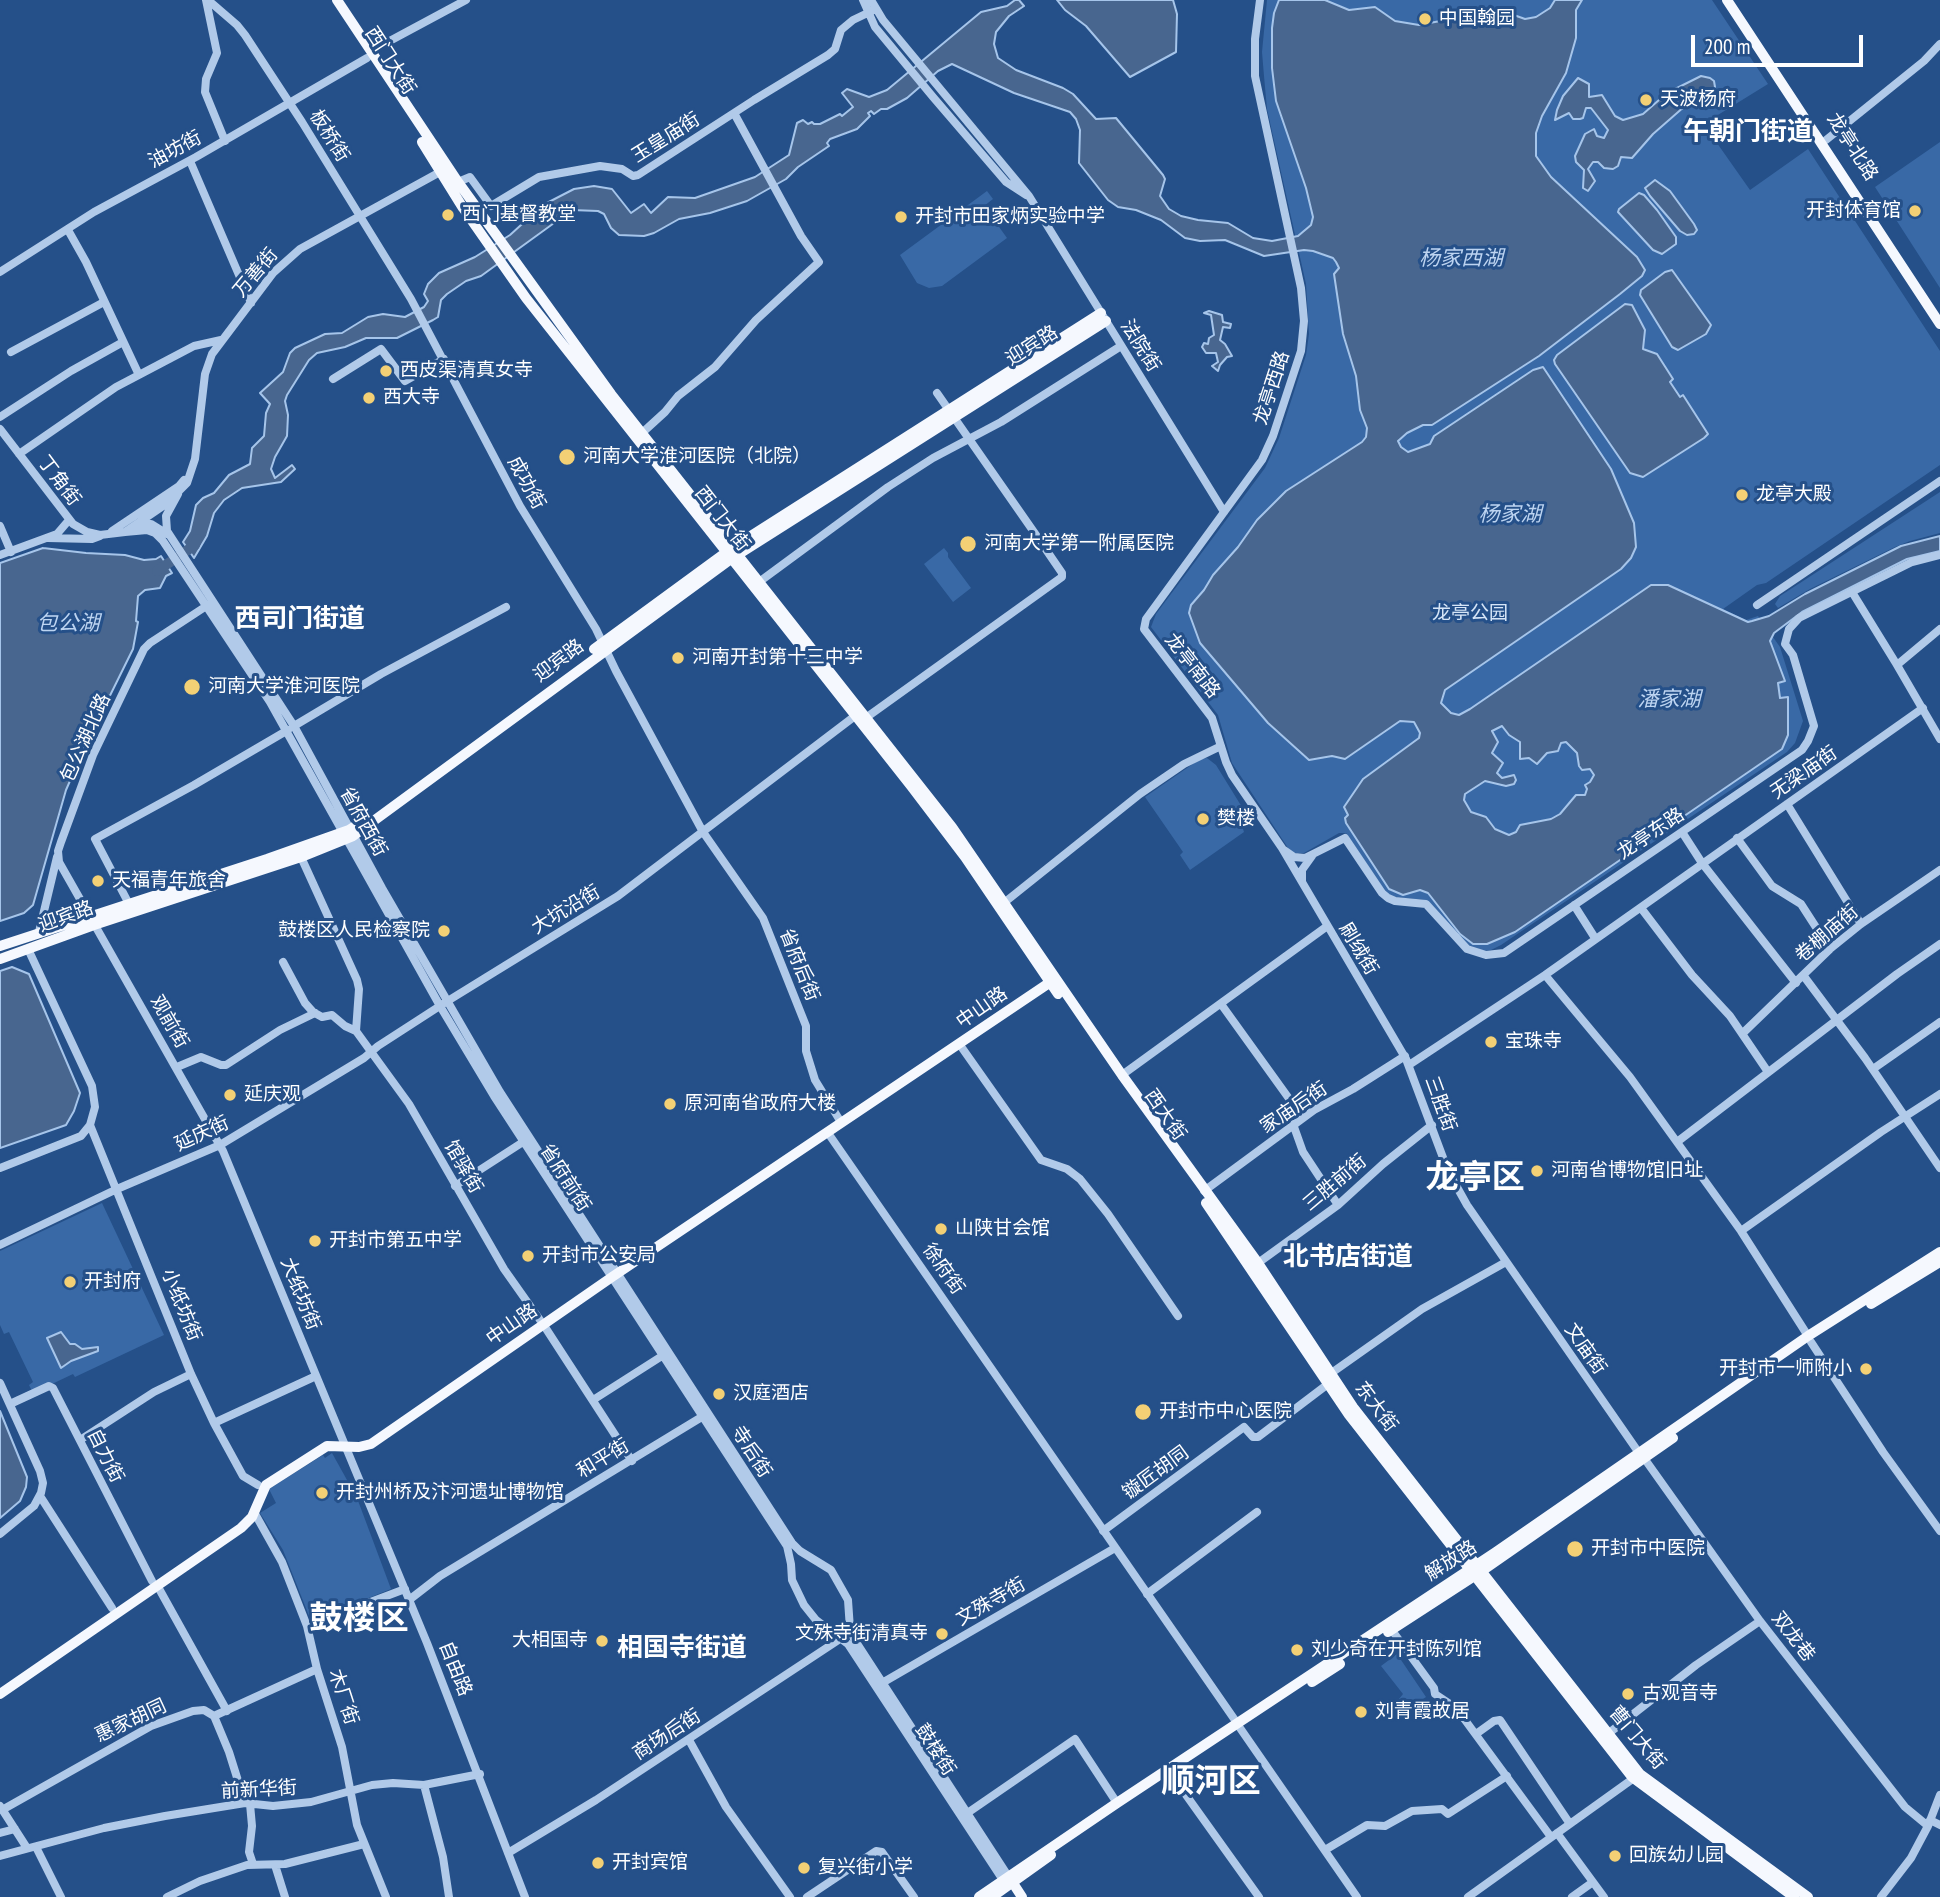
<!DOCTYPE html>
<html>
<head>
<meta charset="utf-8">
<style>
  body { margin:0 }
  #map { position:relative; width:1940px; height:1897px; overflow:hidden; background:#255089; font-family:"PT Sans Narrow",sans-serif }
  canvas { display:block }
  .scale { position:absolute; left:1691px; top:35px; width:172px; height:32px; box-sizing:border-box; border:4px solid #fff; border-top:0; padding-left:9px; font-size:21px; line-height:24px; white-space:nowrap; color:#fff; -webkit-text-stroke:5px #255089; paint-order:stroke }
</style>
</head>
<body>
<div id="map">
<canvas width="1940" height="1897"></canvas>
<div class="scale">200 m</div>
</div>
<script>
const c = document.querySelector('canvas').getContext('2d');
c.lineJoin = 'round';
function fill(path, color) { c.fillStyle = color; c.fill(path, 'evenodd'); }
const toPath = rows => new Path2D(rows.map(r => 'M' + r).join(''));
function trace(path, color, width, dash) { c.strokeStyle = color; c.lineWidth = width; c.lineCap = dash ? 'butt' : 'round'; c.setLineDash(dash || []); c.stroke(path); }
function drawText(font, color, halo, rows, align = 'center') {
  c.font = font + ' "PT Sans Narrow","Noto Sans SC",sans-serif'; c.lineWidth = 6; c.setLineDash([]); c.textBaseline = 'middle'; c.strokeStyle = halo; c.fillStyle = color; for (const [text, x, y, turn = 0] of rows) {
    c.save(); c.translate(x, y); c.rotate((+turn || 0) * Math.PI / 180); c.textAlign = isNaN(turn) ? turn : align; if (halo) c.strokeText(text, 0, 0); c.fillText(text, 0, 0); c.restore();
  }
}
const green = toPath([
  [1267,0,1712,0,1768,84,1713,118,1705,126,1750,190,1808,149,1940,351,1940,465,1766,583,1757,585,1723,609,1746,620,1758,616,1780,647,1803,721,1795,743,1787,752,1501,945,1491,950,1481,951,1465,945,1426,900,1394,897,1386,893,1346,833,1339,833,1304,853,1294,853,1290,851,1232,763,1218,715,1151,627,1156,614,1265,468,1279,438,1306,355,1309,334,1306,284,1267,109,1264,76,1262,52],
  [1940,142,1940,288,1875,187],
  [987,191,993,199,984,206,1007,238,942,286,929,288,917,283,900,255],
  [1940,492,1940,533,1910,541,1895,547,1810,589,1778,608,1775,604,1780,596],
  [944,548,948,553,948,557,971,588,953,602,924,564],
  [1207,758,1216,765,1245,812,1243,829,1244,832,1190,870,1180,855,1183,852,1145,797,1200,759],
  [102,1203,164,1335,75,1377,73,1374,33,1393,29,1385,33,1382,9,1332,4,1334,0,1325,0,1251],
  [332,1453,357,1498,391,1589,311,1621,283,1550,260,1513,276,1503,269,1489,323,1455,325,1458],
  [1397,1654,1426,1697,1406,1711,1399,1699,1403,1694,1381,1666]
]);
const water = toPath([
  [1015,0,1019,0,1024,6,1009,16,996,32,994,44,998,58,1016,70,1063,88,1073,94,1096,119,1116,118,1163,175,1165,179,1160,196,1169,209,1181,216,1198,220,1228,223,1253,238,1272,241,1298,236,1311,225,1313,217,1306,188,1276,101,1272,68,1272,28,1274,13,1279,0,1325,0,1349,10,1375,7,1395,21,1419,25,1488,12,1511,14,1525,19,1536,17,1550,8,1555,0,1582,0,1576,10,1576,38,1566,73,1542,116,1536,133,1536,156,1551,177,1637,257,1645,270,1642,276,1620,294,1539,356,1432,425,1423,425,1407,433,1398,441,1401,447,1408,452,1430,444,1434,436,1533,370,1543,367,1611,469,1634,523,1636,547,1631,558,1621,569,1445,690,1441,703,1451,713,1459,715,1470,709,1651,585,1668,585,1748,622,1752,621,1769,616,1805,594,1901,546,1940,536,1940,551,1907,559,1802,612,1774,633,1770,641,1785,681,1778,683,1780,698,1788,697,1788,735,1782,749,1515,932,1487,944,1473,944,1460,934,1428,893,1420,890,1403,895,1389,889,1346,823,1345,818,1348,815,1344,807,1363,779,1419,738,1420,733,1414,722,1400,721,1345,759,1332,756,1309,760,1268,723,1200,643,1189,613,1191,605,1204,590,1213,575,1238,547,1257,520,1286,491,1362,442,1366,437,1367,428,1360,410,1356,376,1343,334,1334,274,1339,268,1336,262,1333,258,1313,251,1304,250,1264,256,1225,240,1200,241,1185,238,1161,220,1136,210,1118,207,1108,200,1079,163,1080,130,1076,119,1070,112,1014,93,952,64,938,71,907,98,887,109,881,109,874,114,871,111,868,113,870,116,857,129,830,139,827,143,829,146,798,167,786,179,747,201,710,213,679,219,654,233,644,236,619,235,611,228,604,214,598,211,572,210,481,276,466,281,447,294,441,300,438,317,433,320,397,338,366,338,345,347,317,353,309,360,287,395,285,401,288,415,287,436,275,457,271,469,275,478,292,465,295,469,281,482,242,488,224,500,214,513,207,536,194,558,183,542,190,531,196,505,203,498,214,493,229,475,250,464,252,448,264,436,266,413,270,404,260,393,283,372,290,353,295,348,325,334,342,333,368,317,383,314,405,317,424,307,428,301,424,294,428,284,439,273,475,257,510,235,543,205,574,189,594,186,612,189,631,213,644,204,651,213,668,197,695,198,755,177,789,155,797,123,803,120,808,124,812,122,814,124,820,124,840,114,842,116,853,107,842,93,847,89,869,97,887,90,981,12,1007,6,1015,0],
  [1502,726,1509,735,1520,742,1520,759,1529,758,1537,764,1547,753,1558,751,1561,743,1566,742,1577,753,1579,766,1582,770,1590,769,1594,775,1590,782,1585,785,1587,789,1585,795,1576,795,1560,814,1551,819,1520,825,1516,832,1509,835,1495,829,1486,817,1471,812,1464,800,1465,794,1485,781,1506,786,1514,784,1516,780,1514,775,1502,778,1497,773,1503,763,1492,753,1498,742,1492,731,1502,726],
  [1057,0,1173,0,1177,14,1176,52,1130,77,1086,26,1065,10,1057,0],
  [1701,76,1710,78,1714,81,1715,87,1698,97,1691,104,1685,106,1653,134,1632,158,1621,157,1618,166,1613,169,1604,168,1598,162,1593,162,1588,169,1595,181,1588,191,1583,188,1584,170,1576,162,1575,156,1585,134,1594,129,1597,136,1604,138,1608,130,1591,108,1586,108,1583,118,1580,119,1573,119,1569,113,1555,120,1557,110,1563,96,1578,78,1589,84,1589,97,1602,95,1615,116,1623,120,1643,114,1667,93,1701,76],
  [1655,180,1670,191,1694,224,1697,230,1694,234,1687,235,1680,231,1650,196,1645,188,1655,180],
  [1639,193,1644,195,1657,210,1676,237,1676,244,1662,254,1653,250,1618,212,1619,209,1639,193],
  [1672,270,1711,325,1706,334,1678,350,1672,347,1640,295,1641,290,1665,272,1672,270],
  [1625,304,1632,305,1645,330,1643,349,1657,354,1673,379,1670,382,1680,397,1683,395,1708,434,1704,438,1643,477,1630,473,1555,364,1554,360,1557,355,1625,304],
  [1209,311,1222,315,1223,322,1231,324,1230,328,1223,327,1220,340,1225,344,1232,356,1227,357,1220,365,1218,371,1212,366,1218,362,1216,353,1206,353,1202,347,1204,343,1208,344,1209,338,1214,335,1211,315,1204,313,1209,311],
  [43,548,86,553,125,555,144,560,156,559,161,556,172,573,166,576,160,588,145,590,138,596,136,621,138,622,133,649,88,740,66,790,33,905,24,913,0,921,0,563,43,548],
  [12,967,29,974,80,1093,74,1111,66,1125,0,1148,0,971,12,967],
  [61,1332,70,1344,75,1344,82,1349,98,1347,98,1351,71,1361,61,1368,47,1338,61,1332],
  [0,1411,27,1477,26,1487,20,1501,0,1518,0,1411]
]);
const river = toPath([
  [157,571,195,545,197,539]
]);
const minor = toPath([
  [206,0,217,53,206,79,205,92,225,141],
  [208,0,237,25,245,35,302,122,411,299,520,506,596,629,616,671,703,832,763,918,806,1026,806,1051,815,1080,839,1119],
  [863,0,875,27,933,97,1006,182,1026,195],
  [871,0,883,20,1029,196,1224,512],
  [1260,0,1255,39,1255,76,1301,288,1304,321,1301,351,1273,436,1262,460,1146,619,1144,629,1212,718,1226,762,1232,775,1282,848,1406,1059,1448,1171,1467,1205,1639,1453],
  [371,51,466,0],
  [1826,140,1924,61,1940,44],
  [190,161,251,303],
  [458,182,470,177,491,206,539,177,600,166,622,169,633,176,638,175,754,100,828,55,835,49,841,30,853,20,876,9],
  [68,230,86,262,139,375],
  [0,272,94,212,196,157,367,58],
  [11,352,104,302],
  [333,379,381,349,405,381,444,359],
  [0,417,71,371,123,342],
  [0,429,73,524,87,532,100,535,125,532,166,504,187,483,195,459,205,374,212,354,273,273,300,249,440,172],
  [642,433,665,412,678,396,715,367,756,320,819,262,801,236,734,113],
  [19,454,116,387,194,346,221,340],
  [178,494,166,516,167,531,294,726,382,888,500,1092,792,1543,800,1551,831,1570,848,1600,850,1629,854,1639,1008,1876],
  [137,524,151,524,167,534],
  [0,526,11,552],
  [112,531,179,486,184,480],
  [125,532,147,530,155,533,163,541,270,702,440,1006,494,1096,787,1546,791,1564,792,1580,804,1605,816,1620,848,1644,1003,1880],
  [48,538,92,539,100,536],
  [0,555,57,534,69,520],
  [759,582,888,487,933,458,1001,422,1121,346],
  [1852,592,1897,665,1940,629],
  [211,603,150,643,144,649,93,755,61,842,58,851,59,862,223,1151,427,1643,525,1897],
  [1757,605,1940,481],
  [1897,665,1940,739],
  [867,717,1062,577,1062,573,1036,535,937,393],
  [294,726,381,674,506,607],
  [1787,804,1861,924],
  [1682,832,1702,863,1796,983],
  [1737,838,1772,886,1801,904,1830,949],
  [1284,850,1294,857,1305,858,1345,838,1382,893,1388,898,1395,901,1426,904,1467,949,1486,955,1504,953,1802,750,1808,741,1814,726,1793,655,1785,644,1789,629,1799,618,1912,562,1940,555],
  [301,857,357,980,359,989,356,1031,409,1104,504,1269,540,1320],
  [1302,881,1302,870,1312,856],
  [1005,902,1140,794,1184,764,1221,746],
  [129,904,95,839,194,785,288,730],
  [1574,905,1595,938],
  [1641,908,1692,975,1730,1016,1768,1072],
  [39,932,57,857],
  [283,962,305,1003,313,1012,322,1017,332,1015,345,1026,356,1031],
  [1545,975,1630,1077,1741,1231,1808,1336],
  [1803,975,1865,1058,1940,1168],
  [1221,1004,1303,1118],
  [1743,1033,1830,949,1861,924,1940,870],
  [960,1045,1041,1160,1067,1169,1080,1179,1108,1214,1178,1316],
  [1409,1065,1545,975,1923,708],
  [177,1067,201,1057,221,1065,226,1065,280,1030,315,1013],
  [1873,1069,1940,1022],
  [1122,1075,1326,927],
  [1293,1124,1303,1152,1338,1205],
  [90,1125,191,1374,214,1423,243,1476,258,1485],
  [828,1133,1237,1723],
  [1677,1142,1897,974,1940,944],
  [0,1168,81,1136,90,1125,95,1107,92,1086,28,949],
  [455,1186,523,1142],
  [1204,1191,1314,1110,1353,1089,1405,1056],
  [1741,1231,1881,1132,1940,1094],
  [0,1245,117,1189,220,1145,364,1058,378,1046,446,1002,618,896,855,716],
  [1258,1263,1338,1205,1383,1164,1432,1125],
  [543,1324,632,1461],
  [1811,1342,1883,1452,1940,1531],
  [1330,1374,1422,1309,1506,1262],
  [0,1383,40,1471,43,1483,41,1493,34,1506,0,1534],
  [593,1400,662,1356],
  [10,1404,49,1386,53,1388,152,1581],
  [214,1423,316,1376],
  [80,1440,154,1392,191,1374],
  [1644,1458,1760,1621,1905,1807,1928,1826],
  [40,1496,112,1608],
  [254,1512,282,1562,307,1626,317,1669,342,1747,357,1825,386,1897],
  [1103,1531,1244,1427,1253,1437,1258,1437,1328,1384],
  [157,1585,227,1711],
  [1147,1594,1257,1512],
  [409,1600,440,1576,705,1415],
  [307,1626,405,1589],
  [1391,1629,1434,1688,1435,1694,1453,1706,1465,1720,1551,1837],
  [882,1683,1115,1548],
  [214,1716,317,1669],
  [214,1716,229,1752,245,1803],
  [1240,1728,1357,1897],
  [1609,1733,1696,1665,1760,1621],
  [1476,1734,1494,1721,1500,1720,1570,1824],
  [689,1740,726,1807,790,1897],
  [1171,1774,1259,1897],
  [424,1785,443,1857,449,1897],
  [250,1804,252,1826,249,1852,253,1864],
  [0,1806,27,1848],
  [2,1810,151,1726,193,1711,204,1710,214,1716],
  [966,1814,1075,1739,1117,1803],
  [1930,1820,1940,1825],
  [0,1833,15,1829],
  [1557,1833,1604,1897],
  [36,1847,61,1897],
  [1325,1850,1367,1825,1385,1826,1412,1811,1442,1809,1448,1814,1507,1776],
  [508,1853,596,1800,840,1639],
  [0,1856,104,1828,165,1816,245,1803,273,1806,311,1802,372,1785,393,1783,424,1785,480,1774],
  [275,1865,285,1897],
  [167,1897,200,1881,247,1865,285,1864,364,1844],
  [807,1897,876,1851,882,1852,914,1897],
  [1468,1897,1634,1778],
  [1572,1897,1593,1882],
  [1881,1897,1911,1858,1928,1826,1940,1795]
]);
const major = toPath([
  [337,0,458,182,611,394,952,827,1122,1075,1258,1263,1353,1407,1640,1774,1808,1897],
  [1727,0,1940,324],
  [422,142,463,208,526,298,911,786,965,857,1058,994],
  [594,649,732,548,1101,313],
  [0,946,267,859,349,830,360,823],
  [0,959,94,925,301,857,353,836,731,559,1106,321],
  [1206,1203,1349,1415,1632,1777,1794,1897],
  [1871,1304,1940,1262],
  [1388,1632,1482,1571,1673,1438],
  [1312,1682,1340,1664],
  [0,1694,241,1528,252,1517,266,1485,327,1446,359,1447,371,1444,612,1277,1055,979],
  [1009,1877,1022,1897],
  [979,1897,1117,1803,1496,1552,1808,1336,1940,1252],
  [992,1897,1051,1855]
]);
const markers = [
  [1425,19,7,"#f3d075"],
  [1646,100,7,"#f3d075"],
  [1915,211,7,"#f3d075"],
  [448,215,7,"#f3d075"],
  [901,217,7,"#f3d075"],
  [386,371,7,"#f3d075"],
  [369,398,7,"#f3d075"],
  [567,457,9,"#f3d075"],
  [1742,495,7,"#f3d075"],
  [968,544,9,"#f3d075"],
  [678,658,7,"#f3d075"],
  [192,687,9,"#f3d075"],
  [1203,819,7,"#f3d075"],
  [98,881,7,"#f3d075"],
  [444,931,7,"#f3d075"],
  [1491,1042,7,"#f3d075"],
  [230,1095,7,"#f3d075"],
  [670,1104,7,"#f3d075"],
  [1537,1171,7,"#f3d075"],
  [941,1229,7,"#f3d075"],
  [315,1241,7,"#f3d075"],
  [528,1256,7,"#f3d075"],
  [70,1282,7,"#f3d075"],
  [1866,1369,7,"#f3d075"],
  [719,1394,7,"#f3d075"],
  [1143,1412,9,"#f3d075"],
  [322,1493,7,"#f3d075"],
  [1575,1549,9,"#f3d075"],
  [942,1634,7,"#f3d075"],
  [602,1641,7,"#f3d075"],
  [1297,1650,7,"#f3d075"],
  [1628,1694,7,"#f3d075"],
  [1361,1712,7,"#f3d075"],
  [1615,1856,7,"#f3d075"],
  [598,1863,7,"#f3d075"],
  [804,1868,7,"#f3d075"]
];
const poiNames = [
  ["中国翰园",1439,19],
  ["天波杨府",1660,100],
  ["开封体育馆",1901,211,"right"],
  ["西门基督教堂",462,215],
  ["开封市田家炳实验中学",915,217],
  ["西皮渠清真女寺",400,371],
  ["西大寺",383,398],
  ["河南大学淮河医院（北院）",583,457],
  ["龙亭大殿",1756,495],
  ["河南大学第一附属医院",984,544],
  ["河南开封第十三中学",692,658],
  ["河南大学淮河医院",208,687],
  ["樊楼",1217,819],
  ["天福青年旅舍",112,881],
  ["鼓楼区人民检察院",430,931,"right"],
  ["宝珠寺",1505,1042],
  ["延庆观",244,1095],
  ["原河南省政府大楼",684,1104],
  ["河南省博物馆旧址",1551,1171],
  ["山陕甘会馆",955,1229],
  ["开封市第五中学",329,1241],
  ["开封市公安局",542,1256],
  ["开封府",84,1282],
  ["开封市一师附小",1852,1369,"right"],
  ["汉庭酒店",733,1394],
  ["开封市中心医院",1159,1412],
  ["开封州桥及汴河遗址博物馆",336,1493],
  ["开封市中医院",1591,1549],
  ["文殊寺街清真寺",928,1634,"right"],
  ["大相国寺",588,1641,"right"],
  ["刘少奇在开封陈列馆",1311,1650],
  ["古观音寺",1642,1694],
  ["刘青霞故居",1375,1712],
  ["回族幼儿园",1629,1856],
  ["开封宾馆",612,1863],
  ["复兴街小学",818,1868]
];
const streetNames = [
  ["西门大街",390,61,57],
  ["板桥街",329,136,58],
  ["玉皇庙街",666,138,-32],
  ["龙亭北路",1852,147,57],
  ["油坊街",175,150,-28],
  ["万善街",256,273,-50],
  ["迎宾路",1032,346,-32],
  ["法院街",1140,346,58],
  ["龙亭西路",1272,388,-72],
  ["丁角街",59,481,53],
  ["成功街",526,483,61],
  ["西门大街",722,519,52],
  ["迎宾路",559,661,-37],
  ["龙亭南路",1192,666,52],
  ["包公湖北路",86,738,-66],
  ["无梁庙街",1804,773,-35],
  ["省府西街",363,822,61],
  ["龙亭东路",1651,834,-34],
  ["大坑沿街",566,910,-31],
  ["迎宾路",66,917,-20],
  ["卷棚庙街",1827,934,-41],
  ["刷绒街",1358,949,59],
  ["省府后街",799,965,68],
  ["中山路",982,1008,-35],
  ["观前街",169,1022,60],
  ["三胜街",1440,1104,70],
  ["家庙后街",1294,1108,-34],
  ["西大街",1165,1115,55],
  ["延庆街",202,1134,-25],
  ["馆驿街",463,1167,60],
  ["省府前街",565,1178,57],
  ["三胜前街",1335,1183,-40],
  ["徐府街",943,1269,55],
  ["大纸坊街",300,1294,68],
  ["小纸坊街",181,1305,68],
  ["中山路",512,1325,-35],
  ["文庙街",1585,1349,55],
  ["东大街",1376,1407,53],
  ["寺后街",751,1452,57],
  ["自力街",105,1456,63],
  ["和平街",603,1459,-31],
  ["镟匠胡同",1156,1473,-36],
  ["解放路",1451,1561,-33],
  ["文殊寺街",991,1602,-30],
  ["双龙巷",1793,1637,52],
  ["自由路",455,1669,68],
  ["木厂街",343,1697,72],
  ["惠家胡同",131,1721,-25],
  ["商场后街",667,1735,-33],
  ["曹门大街",1637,1738,50],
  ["鼓楼街",935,1750,57],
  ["前新华街",259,1790,-3]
];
const parkNames = [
  ["龙亭公园",1470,614]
];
const waterNames = [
  ["杨家西湖",1461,259],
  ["杨家湖",1510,515],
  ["包公湖",68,624],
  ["潘家湖",1669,700]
];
const districtNames = [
  ["午朝门街道",1748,133],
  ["西司门街道",300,620],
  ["北书店街道",1348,1258],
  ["相国寺街道",682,1649]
];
const townNames = [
  ["龙亭区",1475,1179],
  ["鼓楼区",359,1620],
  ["顺河区",1211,1783]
];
fill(green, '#3969a6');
fill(water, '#48668f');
trace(water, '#a6c5ea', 2);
trace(river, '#48668f', 10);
trace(minor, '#b1cae9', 8);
trace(major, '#f5f8fe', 10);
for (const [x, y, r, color] of markers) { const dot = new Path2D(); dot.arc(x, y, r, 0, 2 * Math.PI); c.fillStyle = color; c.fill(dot); trace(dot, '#255089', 2.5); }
drawText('19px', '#fff', '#255089', poiNames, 'left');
drawText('19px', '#fff', '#255089', streetNames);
drawText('19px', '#d6e5f7', '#255089', parkNames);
drawText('italic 21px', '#bdd4f1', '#255089', waterNames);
drawText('bold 26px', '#fff', '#255089', districtNames);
drawText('bold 33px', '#fff', '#255089', townNames);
</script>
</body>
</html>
